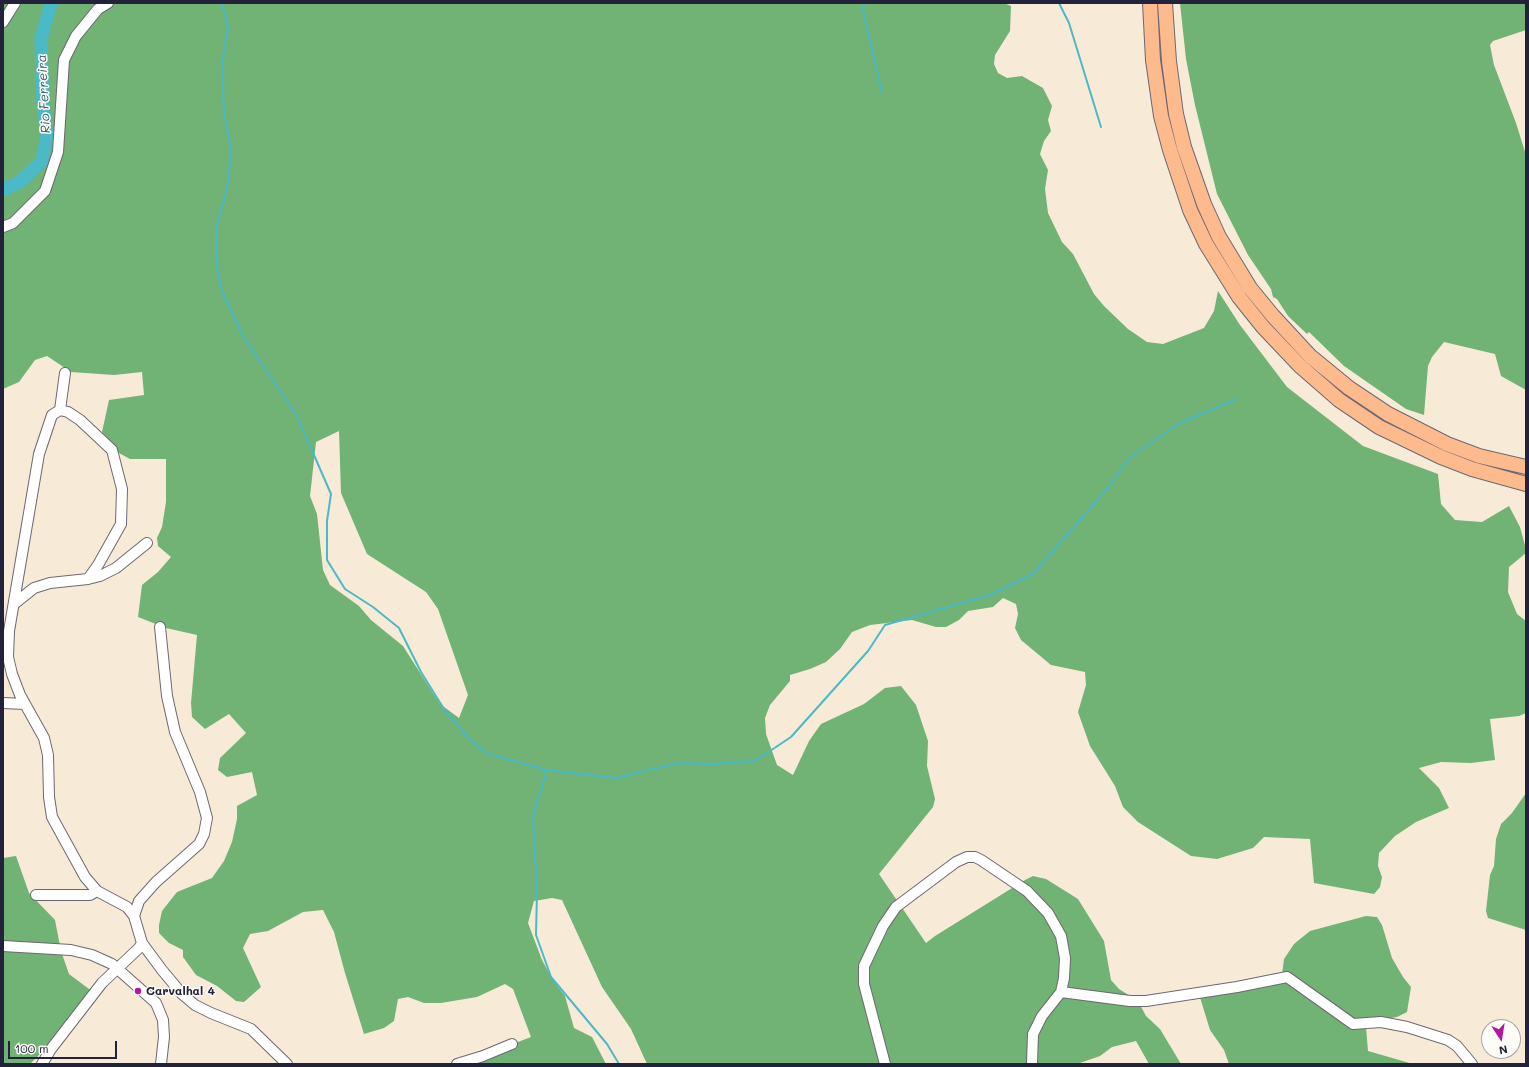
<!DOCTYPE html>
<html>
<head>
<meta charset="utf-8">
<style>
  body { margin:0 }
  #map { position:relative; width:1529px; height:1067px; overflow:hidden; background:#f7ebd8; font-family:Mali,sans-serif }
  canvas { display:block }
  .frame { position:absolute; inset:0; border:4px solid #22223b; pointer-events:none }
  .north { position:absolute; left:1481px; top:1019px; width:40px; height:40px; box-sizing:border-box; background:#fdfcf7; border:1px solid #a5a5ac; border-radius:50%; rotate:168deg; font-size:11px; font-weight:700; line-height:16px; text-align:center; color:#22223b }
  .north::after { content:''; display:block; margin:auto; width:14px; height:18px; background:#b5179e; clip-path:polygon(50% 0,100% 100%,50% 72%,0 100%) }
  .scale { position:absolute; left:8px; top:1041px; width:109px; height:18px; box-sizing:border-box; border:2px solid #22223b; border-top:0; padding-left:5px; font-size:12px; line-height:14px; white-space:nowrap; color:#22223b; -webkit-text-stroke:3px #fdfcf7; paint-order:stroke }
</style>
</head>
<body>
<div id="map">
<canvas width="1529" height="1067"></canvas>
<div class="frame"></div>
<div class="north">N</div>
<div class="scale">100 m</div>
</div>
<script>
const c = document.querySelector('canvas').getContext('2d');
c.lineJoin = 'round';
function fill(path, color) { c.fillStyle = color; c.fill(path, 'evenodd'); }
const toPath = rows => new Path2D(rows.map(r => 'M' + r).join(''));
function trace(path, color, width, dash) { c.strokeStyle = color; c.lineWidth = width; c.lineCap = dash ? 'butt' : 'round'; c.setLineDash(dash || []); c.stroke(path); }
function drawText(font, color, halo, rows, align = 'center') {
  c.font = font + ' Mali,sans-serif'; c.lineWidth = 3; c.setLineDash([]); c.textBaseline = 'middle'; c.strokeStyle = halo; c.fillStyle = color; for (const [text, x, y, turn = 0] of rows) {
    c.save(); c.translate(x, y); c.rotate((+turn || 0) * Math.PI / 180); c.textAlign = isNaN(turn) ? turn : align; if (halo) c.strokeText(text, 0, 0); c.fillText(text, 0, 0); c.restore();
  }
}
const forest = toPath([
  [3,3,1004,3,1011,6,1010,31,995,55,994,64,998,73,1007,78,1022,76,1043,88,1052,106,1048,120,1051,131,1044,141,1040,154,1048,170,1045,189,1048,213,1062,242,1073,254,1094,294,1104,306,1128,329,1147,342,1163,344,1204,328,1214,311,1218,291,1240,325,1287,387,1363,446,1438,474,1441,504,1455,520,1482,522,1509,506,1520,527,1526,549,1526,553,1509,567,1508,592,1517,614,1526,621,1526,713,1519,716,1490,719,1495,760,1471,763,1441,762,1419,768,1439,788,1449,808,1416,822,1395,836,1379,853,1378,866,1382,877,1380,887,1374,894,1314,883,1310,839,1264,837,1253,848,1217,859,1191,856,1138,822,1123,807,1115,786,1090,746,1078,712,1086,685,1085,672,1051,665,1021,640,1015,628,1018,614,1016,604,1003,598,993,607,968,611,959,620,946,627,936,627,912,620,870,625,852,632,840,649,826,662,810,669,790,675,790,681,770,705,765,718,766,734,777,765,793,775,809,741,821,724,864,704,885,688,901,686,916,705,928,741,927,766,935,799,933,807,879,874,926,943,935,936,1025,880,1033,876,1046,879,1078,899,1104,941,1111,980,1119,989,1138,1001,1146,1016,1160,1029,1181,1064,1149,1064,1136,1041,1112,1047,1100,1056,1077,1064,647,1064,631,1029,602,987,562,900,552,898,534,901,528,923,542,960,553,980,565,996,574,1028,592,1037,606,1064,471,1064,497,1050,531,1037,513,989,505,984,477,997,441,1003,424,1003,408,997,398,999,394,1021,384,1028,364,1034,345,973,334,932,323,910,303,912,268,931,250,934,243,948,261,987,244,1002,236,1001,217,986,196,975,183,957,183,950,169,943,159,933,159,925,162,911,177,892,212,878,224,861,232,842,237,819,237,806,257,795,252,772,227,777,218,770,220,758,246,733,229,714,205,729,192,717,191,703,197,635,166,628,138,617,142,585,158,572,171,557,158,546,157,538,162,527,166,502,166,459,130,459,119,453,102,432,109,400,144,395,142,372,114,375,71,372,47,356,35,360,19,382,3,389],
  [339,431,341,493,367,554,426,592,438,609,468,695,459,718,440,704,403,646,371,620,359,606,330,585,323,570,317,514,310,496,316,442],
  [1180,3,1526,3,1526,30,1493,41,1490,45,1494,65,1516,123,1526,155,1526,390,1501,376,1495,354,1444,342,1432,357,1428,366,1424,415,1406,409,1344,366,1309,332,1307,334,1288,316,1277,299,1273,297,1271,289,1248,255,1217,194,1195,105,1186,59],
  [1526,793,1526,930,1488,918,1486,911,1490,875,1494,866,1496,839,1501,824,1512,813],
  [16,856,29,893,55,920,61,951,69,974,93,992,48,1046,30,1064,3,1064,3,858],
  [1366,916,1377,917,1382,925,1392,958,1403,977,1411,987,1407,1012,1397,1017,1369,1022,1366,1027,1368,1051,1413,1064,1229,1064,1224,1050,1210,1030,1199,994,1282,975,1284,959,1294,944,1310,931]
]);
const stream = toPath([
  [222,3,228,28,222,64,224,112,231,150,227,189,216,229,216,261,222,291,242,334,297,416,331,494,327,521,327,560,345,589,373,607,399,628,421,672,444,709,470,740,489,754,547,770,533,816,537,891,536,935,551,977,607,1044,619,1064],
  [864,3,863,10,882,93],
  [1059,3,1069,23,1101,127],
  [547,770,616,778,678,763,713,764,755,761,791,737,868,651,885,625,990,595,1033,574,1107,489,1130,457,1178,424,1236,399]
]);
const river = toPath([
  [3,190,20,182,42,161,47,135,43,105,41,39,51,3]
]);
const minor = toPath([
  [3,22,15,3],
  [3,227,13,223,45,191,58,152,64,60,76,36,98,9,108,3],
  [60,410,65,373],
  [88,579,100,576,116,568,147,543],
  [14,604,34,588,50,583,88,579,98,565,121,524,122,489,112,450,80,420,68,412,60,410],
  [3,703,25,704],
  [36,895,90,895,97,891],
  [134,916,139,901,156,882,199,844,204,834,207,818,200,792,175,732,167,696,160,627],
  [142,943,162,970,182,994,195,1005,211,1013,251,1029,287,1064],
  [3,946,71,950,92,955,112,964,156,1003,163,1020,164,1037,161,1064],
  [1061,992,1130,1001,1146,1001,1237,987,1287,977,1353,1024,1381,1022,1407,1027,1448,1040,1457,1046,1472,1064],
  [42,1064,51,1049,102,983,139,948,142,943,134,916,127,907,97,891,85,877,52,817,49,797,48,755,44,738,20,695,12,674,8,657,9,631,39,454,52,415,60,410],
  [457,1064,483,1056,512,1044],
  [885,1064,864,984,864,966,883,926,896,907,956,862,967,857,975,857,981,860,1027,891,1048,913,1061,936,1065,958,1064,978,1061,992,1042,1016,1033,1034,1032,1064]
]);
const highway = toPath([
  [1150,3,1153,60,1161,116,1170,150,1190,210,1206,244,1239,297,1263,327,1300,366,1339,400,1379,427,1441,457,1472,469,1526,484],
  [1165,3,1169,61,1176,114,1184,147,1204,204,1219,237,1250,288,1273,316,1310,356,1349,388,1388,414,1447,444,1479,456,1526,467]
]);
const markers = [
  [138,991,4,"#b5179e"]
];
const poiNames = [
  ["Carvalhal 4",146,991]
];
const waterNames = [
  ["Rio Ferreira",44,94,-93]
];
fill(forest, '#71b275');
trace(stream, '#4bb9c6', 2);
trace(river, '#4bb9c6', 13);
trace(minor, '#6d6872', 12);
trace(highway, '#6d6872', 16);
trace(minor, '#fff', 10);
trace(highway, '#fcba8d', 14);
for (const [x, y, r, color] of markers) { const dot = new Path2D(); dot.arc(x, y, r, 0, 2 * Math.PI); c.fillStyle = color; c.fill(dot); trace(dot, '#fdfcf7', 1.5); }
drawText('bold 12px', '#22223b', '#fdfcf7', poiNames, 'left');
drawText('italic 13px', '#325e73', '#fdfcf7', waterNames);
</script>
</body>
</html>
